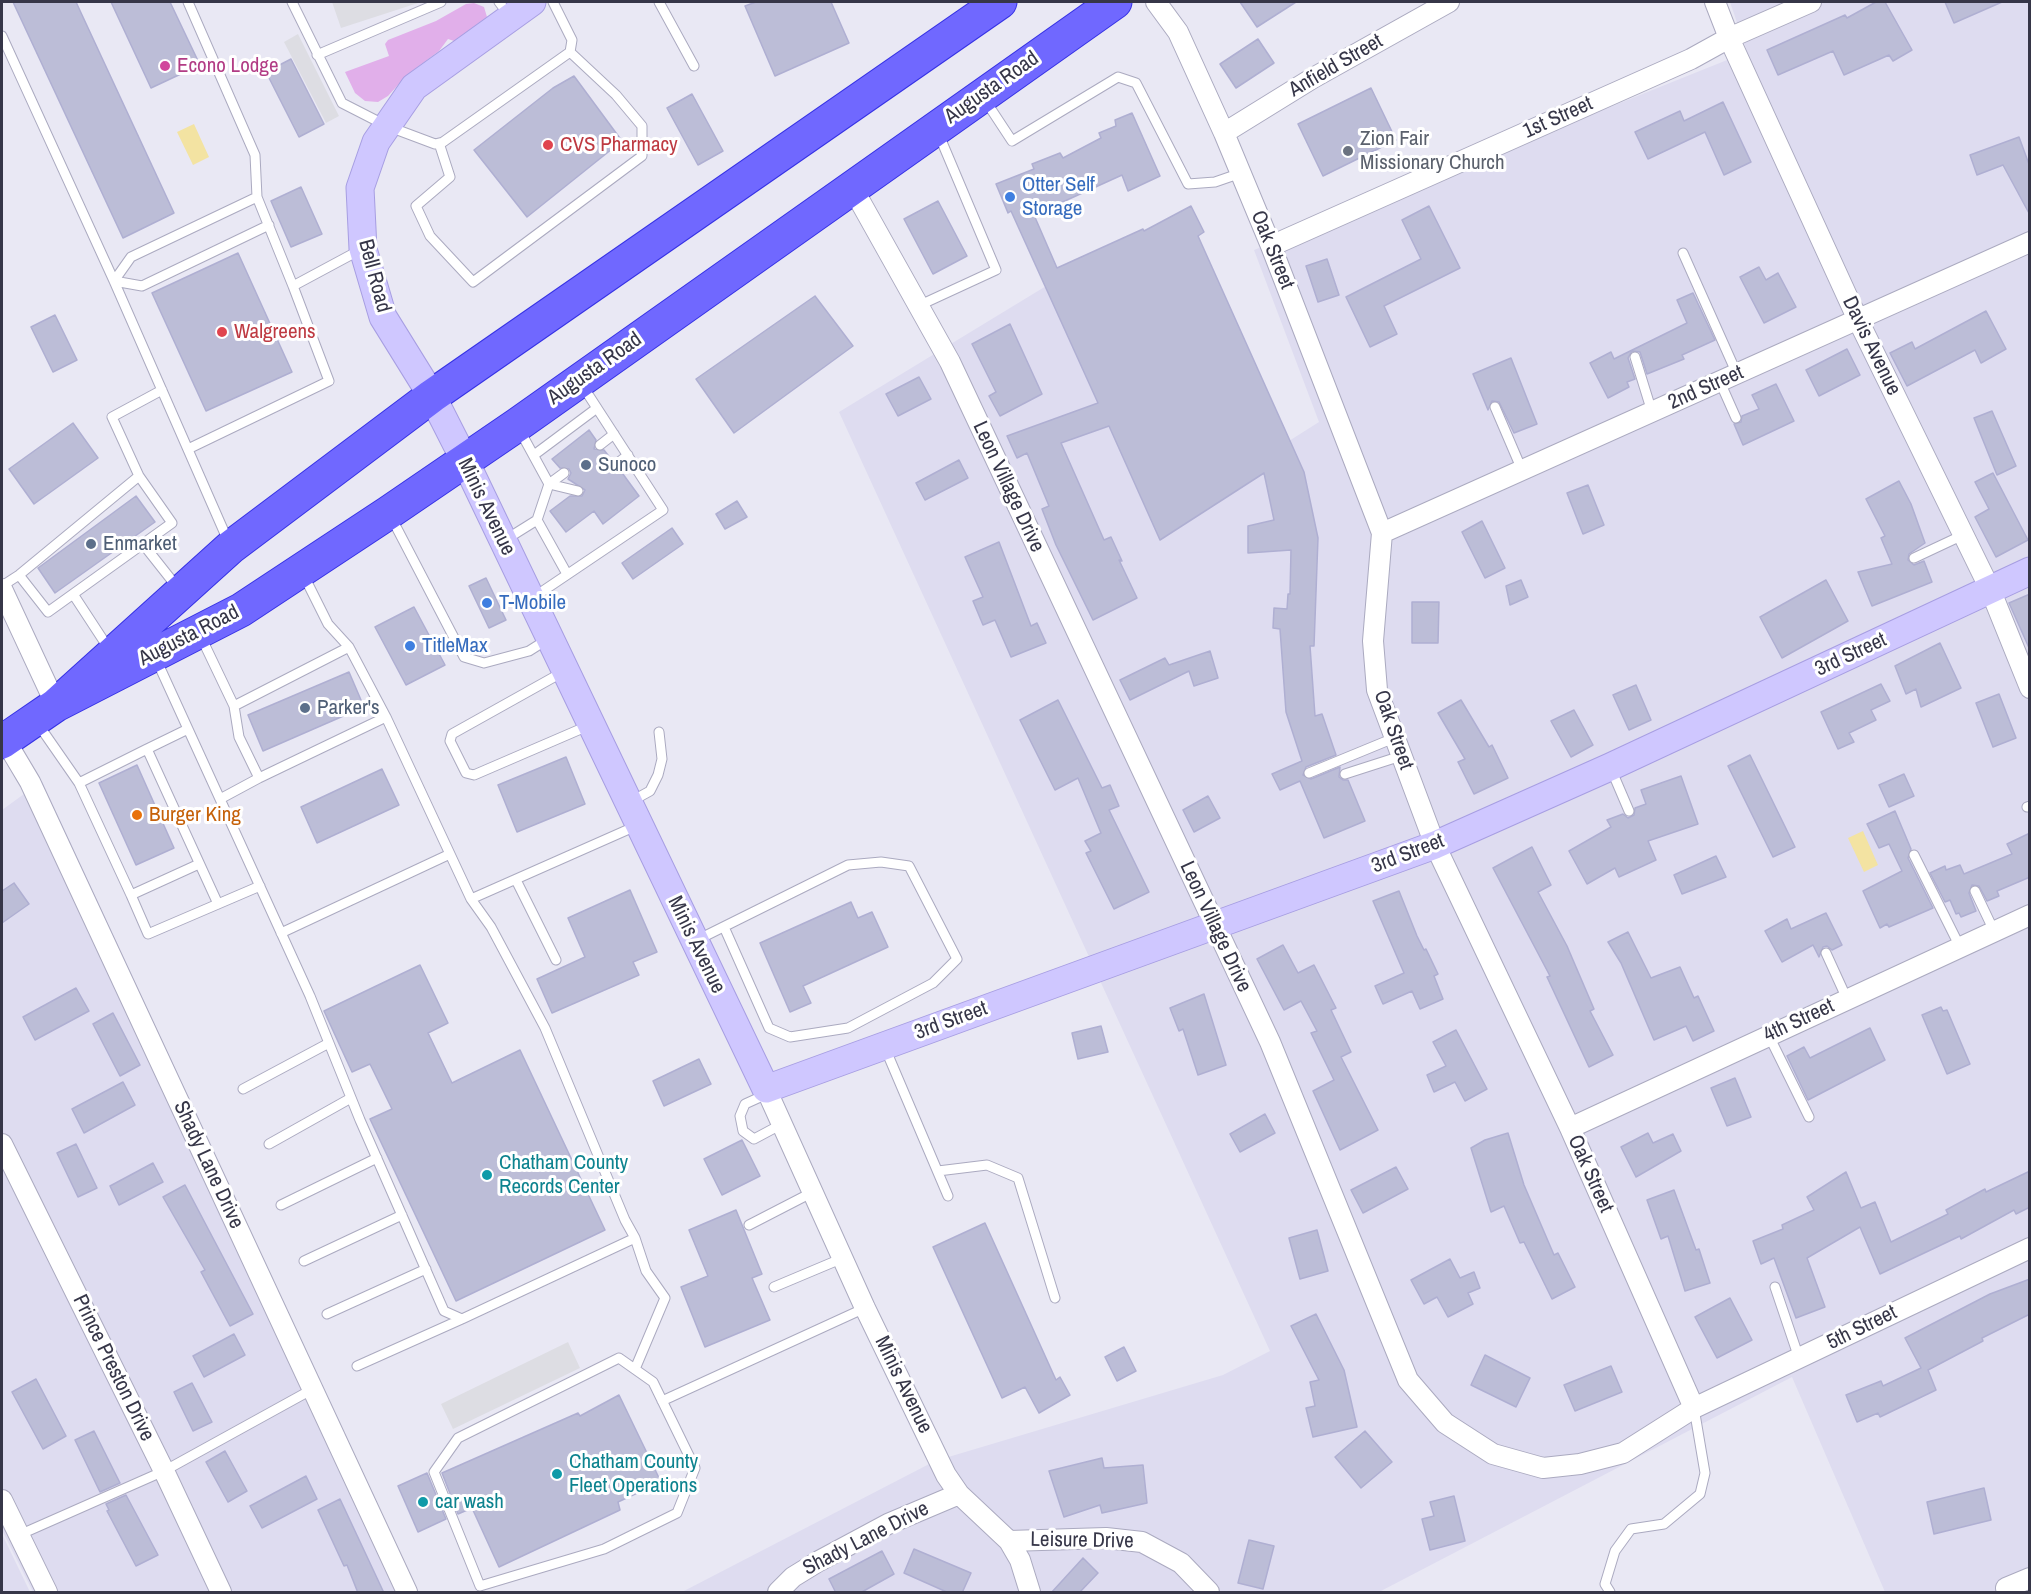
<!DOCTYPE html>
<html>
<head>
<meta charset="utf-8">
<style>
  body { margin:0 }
  #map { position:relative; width:2031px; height:1594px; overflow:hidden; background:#e9e8f4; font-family:"Archivo Narrow",sans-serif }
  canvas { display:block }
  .frame { position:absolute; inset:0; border:3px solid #363648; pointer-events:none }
</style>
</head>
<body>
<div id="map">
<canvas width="2031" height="1594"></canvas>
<div class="frame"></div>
</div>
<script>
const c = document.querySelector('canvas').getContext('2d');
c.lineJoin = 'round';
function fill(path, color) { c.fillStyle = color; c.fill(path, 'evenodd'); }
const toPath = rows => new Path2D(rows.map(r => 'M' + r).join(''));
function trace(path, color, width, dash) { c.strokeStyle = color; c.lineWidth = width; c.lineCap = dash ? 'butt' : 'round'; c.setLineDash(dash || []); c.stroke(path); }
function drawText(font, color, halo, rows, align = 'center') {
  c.font = font + ' "Archivo Narrow",sans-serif'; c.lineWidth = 6; c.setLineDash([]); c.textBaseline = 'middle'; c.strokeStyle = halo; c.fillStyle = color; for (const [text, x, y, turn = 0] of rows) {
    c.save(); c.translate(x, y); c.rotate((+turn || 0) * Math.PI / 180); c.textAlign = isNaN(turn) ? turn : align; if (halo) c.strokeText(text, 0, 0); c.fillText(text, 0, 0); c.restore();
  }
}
const residential = toPath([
  [1730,2,2029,2,2029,1592,1885,1592,1792,1377,1379,1592,682,1592,935,1461,1223,1375,1270,1351,839,412,1056,280,1164,520,1319,422,1254,250,1747,52],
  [42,781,418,1592,33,1592,2,1530,2,810],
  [2,1534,30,1592,2,1592]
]);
const green = toPath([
  [474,3,484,7,487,17,454,41,448,39,439,51,407,75,388,96,378,102,365,101,355,93,345,72,389,56,385,44,388,40,436,21,466,4]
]);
const parking = toPath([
  [332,2,418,2,418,3,341,28],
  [298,34,339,116,326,123,284,42],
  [568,1342,580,1368,453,1429,441,1404]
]);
const water = toPath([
  [194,124,209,157,193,165,177,132],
  [1863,831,1878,865,1864,872,1848,838]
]);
const building = toPath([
  [13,2,76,2,174,213,123,238,13,2],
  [111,2,170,2,200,65,151,88,111,2],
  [756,2,831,2,849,43,775,76,745,6,756,2],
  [1240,2,1296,2,1257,27,1240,2],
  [1876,2,1885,2,1912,50,1893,61,1889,55,1844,75,1833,51,1778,75,1767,50,1845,15,1847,18,1876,2],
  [1945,2,2002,2,1954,23,1945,2],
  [1258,39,1274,63,1236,88,1220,64,1258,39],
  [291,59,324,124,299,137,266,72,291,59],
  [574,76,622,141,527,217,474,150,553,88,574,76],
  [1371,88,1396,140,1323,176,1298,124,1371,88],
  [692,94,723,151,698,165,667,108,692,94],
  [1723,102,1751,162,1724,175,1705,132,1648,159,1635,132,1680,111,1684,121,1723,102],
  [1132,113,1160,176,1128,191,1122,175,1034,215,1057,268,1143,229,1144,231,1191,206,1204,232,1198,236,1304,472,1318,538,1314,646,1310,646,1315,716,1322,714,1336,755,1306,767,1303,775,1311,779,1340,767,1339,777,1343,780,1348,780,1365,821,1324,838,1300,781,1280,790,1272,774,1302,761,1286,712,1280,629,1273,628,1274,608,1287,609,1288,594,1290,594,1291,550,1248,553,1248,526,1274,520,1264,473,1160,540,1109,426,1061,443,1104,540,1111,537,1122,561,1119,560,1137,598,1093,620,1056,545,1042,509,1049,506,1027,453,1017,458,1007,436,1098,403,1011,211,1008,213,996,184,1034,169,1032,164,1060,153,1063,158,1101,138,1099,133,1116,126,1115,120,1132,113],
  [2019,137,2030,167,2030,215,2003,165,1977,175,1970,155,2019,137],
  [301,187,322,234,291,247,271,201,301,187],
  [938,201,967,256,933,274,904,219,938,201],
  [1429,206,1460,268,1384,306,1397,334,1370,347,1346,297,1421,259,1402,220,1429,206],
  [238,253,292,372,206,411,152,293,238,253],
  [1327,259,1339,295,1318,302,1306,266,1327,259],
  [1759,267,1766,280,1778,273,1796,307,1764,323,1740,277,1759,267],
  [1693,293,1715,340,1682,355,1684,359,1647,374,1640,352,1632,351,1628,358,1635,379,1627,382,1629,387,1608,398,1590,363,1611,352,1614,359,1687,323,1677,300,1693,293],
  [815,296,853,346,734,433,696,379,815,296],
  [1986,311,2006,349,1981,363,1975,350,1907,386,1890,353,1912,342,1915,349,1986,311],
  [55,315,77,360,53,372,31,327,55,315],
  [1010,324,1042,394,1000,416,989,396,996,392,972,344,1010,324],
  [1847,349,1860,375,1819,396,1806,370,1847,349],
  [1511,358,1537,424,1514,433,1499,402,1492,401,1488,410,1473,374,1511,358],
  [919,377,931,399,898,416,886,394,919,377],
  [1776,384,1794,421,1743,445,1734,424,1741,422,1742,416,1759,409,1752,395,1776,384],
  [1992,411,2016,466,1997,475,1974,418,1992,411],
  [73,423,98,458,34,504,9,469,73,423],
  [589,430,596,440,594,449,604,450,611,459,608,465,610,470,620,470,639,496,603,524,594,511,566,532,550,511,570,496,582,496,585,490,568,479,571,473,569,469,560,468,552,459,589,430],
  [959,460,968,478,925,500,916,483,959,460],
  [1993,473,2028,540,1996,557,1975,517,1989,509,1975,482,1993,473],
  [1899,481,1911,504,1925,543,1909,554,1908,560,1914,565,1924,561,1932,582,1872,606,1858,572,1892,564,1881,538,1885,536,1866,499,1899,481],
  [1588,485,1604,525,1583,534,1567,493,1588,485],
  [136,496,155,522,55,593,38,568,136,496],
  [737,501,747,517,725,529,716,514,737,501],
  [1482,521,1505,568,1485,578,1462,532,1482,521],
  [672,528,683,544,633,579,622,563,672,528],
  [999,542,1031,626,1037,623,1046,643,1011,657,995,620,983,625,973,601,983,597,965,557,999,542],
  [486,578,506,620,489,628,469,586,486,578],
  [1521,580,1528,597,1510,605,1506,586,1521,580],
  [1826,580,1848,621,1782,658,1760,617,1826,580],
  [2030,594,2030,650,2009,603,2030,594],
  [1412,602,1439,602,1438,643,1412,643,1412,602],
  [414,607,445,665,406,685,375,627,414,607],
  [1940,643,1961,688,1921,707,1916,689,1906,694,1895,666,1940,643],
  [1210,651,1218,678,1194,686,1189,671,1130,700,1120,680,1165,658,1169,665,1210,651],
  [349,672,364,707,263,751,248,715,349,672],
  [1881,684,1890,701,1871,710,1876,720,1849,733,1854,742,1838,749,1821,712,1881,684],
  [1636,685,1651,720,1629,730,1613,695,1636,685],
  [1999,694,2016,738,1993,747,1976,703,1999,694],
  [1058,700,1102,788,1110,785,1119,806,1109,810,1149,892,1114,909,1086,853,1091,851,1085,841,1101,833,1078,778,1055,790,1020,720,1058,700],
  [1461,700,1489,747,1492,745,1508,778,1474,794,1458,762,1465,759,1438,713,1461,700],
  [1574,710,1593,745,1571,757,1551,721,1574,710],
  [1750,755,1795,847,1773,857,1728,766,1750,755],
  [566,757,585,804,517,832,498,785,566,757],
  [137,765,174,848,136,865,99,783,137,765],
  [382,769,399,805,317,843,301,807,382,769],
  [1904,774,1914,796,1889,807,1879,785,1904,774],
  [1681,776,1698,824,1648,841,1656,860,1619,877,1615,868,1587,884,1569,851,1611,827,1607,820,1623,814,1628,818,1634,815,1635,808,1646,804,1641,790,1681,776],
  [1208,796,1220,818,1194,832,1183,810,1208,796],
  [1895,811,1911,849,1908,858,1933,908,1889,927,1887,924,1880,928,1863,891,1902,871,1889,844,1879,848,1867,824,1895,811],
  [2030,833,2030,877,1997,891,1999,896,1987,901,1979,886,1972,885,1969,893,1976,911,1961,917,1959,913,1956,914,1950,900,1945,902,1930,873,1945,866,1946,870,1960,865,1964,874,2012,854,2007,844,2030,833],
  [1532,847,1551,885,1538,892,1567,946,1594,1009,1590,1011,1613,1055,1589,1067,1547,977,1550,976,1493,868,1532,847],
  [1716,856,1726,877,1682,894,1674,875,1716,856],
  [14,883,29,904,2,923,2,891,14,883],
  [630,890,657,952,633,962,639,975,552,1013,537,979,585,957,568,918,630,890],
  [1399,891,1417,936,1424,950,1426,949,1438,974,1434,976,1443,999,1420,1009,1412,991,1383,1004,1375,986,1404,973,1373,901,1399,891],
  [851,902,858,918,872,912,888,947,803,986,811,1003,790,1012,760,943,851,902],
  [1826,913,1842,945,1832,950,1827,946,1823,947,1819,957,1813,945,1782,962,1765,931,1787,919,1791,929,1826,913],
  [1628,932,1651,978,1680,967,1694,998,1698,996,1714,1031,1693,1041,1686,1026,1654,1040,1621,963,1608,942,1628,932],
  [1283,945,1298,973,1314,965,1336,1008,1331,1010,1351,1052,1341,1057,1378,1130,1340,1150,1313,1091,1334,1080,1311,1033,1317,1031,1301,1001,1284,1010,1257,959,1283,945],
  [420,965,448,1023,428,1033,452,1083,520,1050,605,1230,456,1301,370,1119,392,1109,370,1064,352,1072,324,1011,420,965],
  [76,988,89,1011,35,1040,23,1017,76,988],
  [1204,994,1226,1065,1198,1075,1183,1029,1179,1031,1170,1008,1204,994],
  [1941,1007,1943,1011,1947,1010,1970,1064,1947,1074,1922,1015,1941,1007],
  [113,1013,140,1065,120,1076,93,1024,113,1013],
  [1101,1026,1108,1052,1078,1059,1072,1033,1101,1026],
  [1870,1028,1885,1060,1808,1100,1787,1056,1804,1047,1810,1058,1870,1028],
  [1456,1030,1487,1089,1465,1101,1455,1082,1434,1092,1427,1075,1446,1066,1433,1042,1456,1030],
  [699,1059,711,1084,664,1106,653,1081,699,1059],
  [1735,1078,1751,1117,1727,1126,1711,1088,1735,1078],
  [123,1082,135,1105,84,1133,72,1109,123,1082],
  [1265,1114,1275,1133,1240,1152,1230,1134,1265,1114],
  [1508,1133,1524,1185,1554,1255,1558,1253,1575,1287,1552,1299,1524,1242,1520,1243,1504,1206,1491,1212,1471,1148,1485,1140,1508,1133],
  [1648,1133,1653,1143,1673,1134,1681,1151,1636,1177,1621,1147,1648,1133],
  [742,1140,760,1176,722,1195,704,1159,742,1140],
  [76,1144,97,1188,78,1197,57,1153,76,1144],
  [153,1163,163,1182,119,1205,110,1186,153,1163],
  [1396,1167,1408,1189,1363,1213,1351,1190,1396,1167],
  [2030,1171,2030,1207,2016,1214,2014,1210,1961,1239,1960,1236,1880,1274,1860,1227,1807,1258,1825,1307,1796,1318,1774,1258,1761,1264,1753,1241,1783,1229,1782,1225,1814,1210,1807,1197,1846,1172,1861,1208,1875,1202,1891,1242,1948,1214,1946,1210,1985,1189,1986,1192,2030,1171],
  [185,1185,253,1314,230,1326,201,1272,205,1270,163,1197,185,1185],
  [1674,1190,1696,1250,1699,1249,1710,1283,1685,1291,1668,1236,1661,1239,1647,1200,1674,1190],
  [736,1210,762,1274,752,1278,770,1320,705,1347,681,1287,708,1276,689,1230,736,1210],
  [985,1223,1056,1380,1060,1377,1070,1395,1039,1413,1025,1387,1002,1398,933,1247,985,1223],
  [1317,1230,1328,1271,1300,1279,1289,1238,1317,1230],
  [1450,1259,1460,1278,1474,1272,1480,1288,1468,1293,1473,1304,1448,1317,1437,1297,1424,1304,1411,1280,1450,1259],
  [2030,1279,2030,1314,1982,1338,1983,1341,1928,1370,1936,1390,1880,1417,1878,1413,1857,1422,1846,1395,1881,1381,1883,1386,1921,1368,1905,1338,1990,1294,2030,1279],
  [1730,1298,1752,1340,1717,1358,1695,1317,1730,1298],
  [1316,1314,1344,1370,1357,1427,1313,1437,1306,1408,1315,1406,1310,1382,1319,1380,1291,1326,1316,1314],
  [234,1334,245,1355,204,1377,193,1356,234,1334],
  [1124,1347,1136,1371,1117,1381,1105,1357,1124,1347],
  [1485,1355,1530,1378,1516,1407,1471,1385,1485,1355],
  [1611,1366,1622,1392,1575,1411,1564,1385,1611,1366],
  [36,1379,66,1436,43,1449,12,1392,36,1379],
  [192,1383,212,1422,193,1431,174,1392,192,1383],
  [619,1395,661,1482,618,1502,620,1510,499,1567,472,1508,458,1514,442,1473,578,1413,580,1416,619,1395],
  [94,1431,120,1483,100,1492,75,1440,94,1431],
  [1365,1431,1392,1462,1361,1488,1335,1457,1365,1431],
  [225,1451,247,1491,228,1502,206,1462,225,1451],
  [1102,1458,1104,1468,1143,1465,1147,1503,1102,1513,1100,1505,1064,1517,1049,1471,1102,1458],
  [427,1473,446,1519,418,1532,398,1486,427,1473],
  [306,1476,317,1499,262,1528,250,1506,306,1476],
  [1984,1488,1991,1520,1934,1534,1927,1502,1984,1488],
  [126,1495,158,1555,136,1566,107,1511,109,1510,106,1504,126,1495],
  [1454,1496,1465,1541,1430,1550,1422,1519,1434,1516,1430,1502,1454,1496],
  [340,1499,384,1593,358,1593,347,1565,344,1566,318,1510,340,1499],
  [1249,1540,1274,1546,1263,1589,1238,1583,1249,1540],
  [914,1549,971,1573,962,1593,949,1593,904,1573,914,1549],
  [882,1551,894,1574,860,1593,836,1593,829,1579,882,1551],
  [1083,1558,1098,1573,1079,1593,1051,1593,1083,1558]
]);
const lane = toPath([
  [188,2,255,155,257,197,293,286,360,250],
  [292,2,342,103,387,126,435,144,443,142,570,52,572,40,553,2],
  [499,2,509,15],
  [659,2,694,66],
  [2,36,114,281,229,543],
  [317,55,441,2],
  [985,100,1012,141,1118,77,1136,83,1188,184,1215,182,1241,173],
  [439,143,450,177,416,206,430,236,473,282,642,156,642,126,616,95,570,52],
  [1683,253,1737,374],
  [114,281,142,286,269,225],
  [114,281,131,257,257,197],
  [918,306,996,270,939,135],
  [1635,357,1652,412],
  [1720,382,1736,418],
  [1495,407,1522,470],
  [600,445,614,434],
  [188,449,329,381,293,286],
  [534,455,597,408],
  [615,465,628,455],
  [139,476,112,417,162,390],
  [549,484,578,491],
  [549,484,564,473],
  [391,517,464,657,484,663,529,651,548,639],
  [537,520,567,574],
  [505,540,537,520,549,484,519,429],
  [143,544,177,587],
  [1914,558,1963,535],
  [2,586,19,575,139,476,172,523,48,612,19,575],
  [73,594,109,649],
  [534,597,663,510,582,385],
  [201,637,234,706,239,737,259,778,386,717,349,647,328,624,303,574],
  [156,659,310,996,360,1120,444,1311,462,1319,635,1238,625,1220,545,1028,491,927,471,899,386,717],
  [563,672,452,734,450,741,466,773,474,775,590,725],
  [234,706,349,647],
  [38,724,79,783],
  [147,749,188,729],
  [1611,769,1629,811],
  [1309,773,1394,738],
  [1345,774,1401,756],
  [220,799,259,778],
  [630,802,650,791,658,775,662,759,659,732],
  [2027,807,2030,806],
  [1914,855,1960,947],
  [199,864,131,895,79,783,147,749,218,904],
  [516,880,556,960],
  [1975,891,1994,931],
  [131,895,148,934,260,886],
  [471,899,636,826],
  [281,933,450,854],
  [697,940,848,865,881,862,909,866,957,959,933,983,848,1028,790,1037,769,1028,724,927],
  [1826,953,1847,999],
  [1769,1036,1809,1117],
  [885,1048,948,1196],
  [243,1089,329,1043],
  [767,1094,745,1104,740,1116,743,1131,754,1139,782,1124],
  [269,1144,351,1098],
  [938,1171,987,1165,1018,1178,1055,1298],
  [281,1205,377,1158],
  [749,1225,813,1192],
  [304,1261,402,1215],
  [774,1287,843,1258],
  [1775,1287,1799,1358],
  [327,1314,426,1269],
  [619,1358,653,1382,695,1468,677,1513,604,1549,480,1586,434,1472,458,1438,619,1358],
  [357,1366,462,1319],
  [635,1369,665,1298,646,1271,635,1238],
  [662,1401,865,1308],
  [19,1535,164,1471,311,1390],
  [1610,1592,1605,1584,1615,1551,1631,1529,1664,1524,1700,1494,1705,1473,1694,1408]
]);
const street = toPath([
  [1156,2,1178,32,1224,133,1271,246,1382,533,1373,641,1377,690,1435,845,1570,1128,1694,1408],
  [1715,2,1729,38,1858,320,1990,589,2030,688],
  [1224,133,1313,78,1449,2],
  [852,187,950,362,1270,1042,1408,1380,1445,1423,1493,1454,1543,1468,1580,1464,1623,1453,1694,1408,2030,1248],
  [1271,246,1691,59,1729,38,1811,2],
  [1382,533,2030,242],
  [2,589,56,705],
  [5,740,30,782,407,1592],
  [766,1089,865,1308,946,1475,959,1494,1009,1541,1020,1560,1030,1592],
  [1570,1128,2030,915],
  [2,1144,164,1471,221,1592],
  [2,1500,47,1592],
  [1009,1541,1106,1538,1142,1542,1181,1563,1209,1592],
  [2006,1588,2030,1578],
  [778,1592,793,1577,819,1561,888,1524,959,1494]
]);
const secondary = toPath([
  [532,2,414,87,376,142,360,188,363,249,383,317,432,396,465,461,766,1089,1435,845,1610,767,2030,571]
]);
const highway = toPath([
  [56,705,241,610,388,513,517,425,1115,2],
  [2,742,56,705,231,547,432,396,1000,2]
]);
const markers = [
  [165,66,6,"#d1479c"],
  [548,145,6,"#e0444e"],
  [1348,151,6,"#6b7280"],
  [1010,197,6,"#3f7fe0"],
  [222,332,6,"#e0444e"],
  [586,465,6,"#5c6f8a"],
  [91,544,6,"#5c6f8a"],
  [487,603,6,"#3f7fe0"],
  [410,646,6,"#3f7fe0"],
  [305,708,6,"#5c6f8a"],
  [137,815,6,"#e8710a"],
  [487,1175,6,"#0f9aa8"],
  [557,1474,6,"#0f9aa8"],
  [423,1502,6,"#0f9aa8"]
];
const hotelNames = [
  ["Econo Lodge",177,66]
];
const streetNames = [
  ["Anfield Street",1336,66,-30],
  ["Augusta Road",992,88,-35],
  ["1st Street",1558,118,-24],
  ["Oak Street",1272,250,68],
  ["Bell Road",374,276,75],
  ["Davis Avenue",1871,346,64],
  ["Augusta Road",595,369,-35],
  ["2nd Street",1706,388,-24],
  ["Leon Village Drive",1008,487,65],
  ["Minis Avenue",486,507,64],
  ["Augusta Road",189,636,-27],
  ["3rd Street",1851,655,-25],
  ["Oak Street",1393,730,71],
  ["3rd Street",1408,854,-21],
  ["Leon Village Drive",1215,927,65],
  ["Minis Avenue",696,945,64],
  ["3rd Street",951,1021,-20],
  ["4th Street",1799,1021,-25],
  ["Shady Lane Drive",208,1165,65],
  ["Oak Street",1590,1174,66],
  ["5th Street",1862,1328,-26],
  ["Prince Preston Drive",113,1368,64],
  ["Minis Avenue",903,1385,64],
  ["Shady Lane Drive",866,1539,-27],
  ["Leisure Drive",1082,1541,1]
];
const worshipNames = [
  ["Zion Fair",1360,139],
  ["Missionary Church",1360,163]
];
const healthNames = [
  ["CVS Pharmacy",560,145],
  ["Walgreens",234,332]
];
const shopNames = [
  ["Otter Self",1022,185],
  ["Storage",1022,209],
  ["T-Mobile",499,603],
  ["TitleMax",422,646]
];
const serviceNames = [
  ["Sunoco",598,465],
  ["Enmarket",103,544],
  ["Parker's",317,708]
];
const foodNames = [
  ["Burger King",149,815]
];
const cultureNames = [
  ["Chatham County",499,1163],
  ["Records Center",499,1187],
  ["Chatham County",569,1462],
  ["Fleet Operations",569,1486],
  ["car wash",435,1502]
];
fill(residential, '#dedcf0');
fill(green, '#e1afea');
fill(parking, '#dddde3');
fill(water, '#f3e3a2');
fill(building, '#bcbdd7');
trace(building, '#afafd2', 1.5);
trace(lane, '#abaac0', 11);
trace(street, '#abaac0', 22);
trace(secondary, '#a79ee2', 29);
trace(highway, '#3632e4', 35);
trace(lane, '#fff', 9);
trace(street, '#fff', 20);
trace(secondary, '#cfc7ff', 27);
trace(highway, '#7068ff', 33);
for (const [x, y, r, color] of markers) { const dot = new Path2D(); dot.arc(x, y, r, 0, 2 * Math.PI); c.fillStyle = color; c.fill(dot); trace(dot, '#fff', 2); }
drawText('21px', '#b23c85', '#fff', hotelNames, 'left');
drawText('21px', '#363648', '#fff', streetNames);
drawText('21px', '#5b616d', '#fff', worshipNames, 'left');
drawText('21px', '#be3a42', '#fff', healthNames, 'left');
drawText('21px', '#366cbe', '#fff', shopNames, 'left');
drawText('21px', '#4e5e75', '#fff', serviceNames, 'left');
drawText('21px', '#c56008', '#fff', foodNames, 'left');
drawText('21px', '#0d838f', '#fff', cultureNames, 'left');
</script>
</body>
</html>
